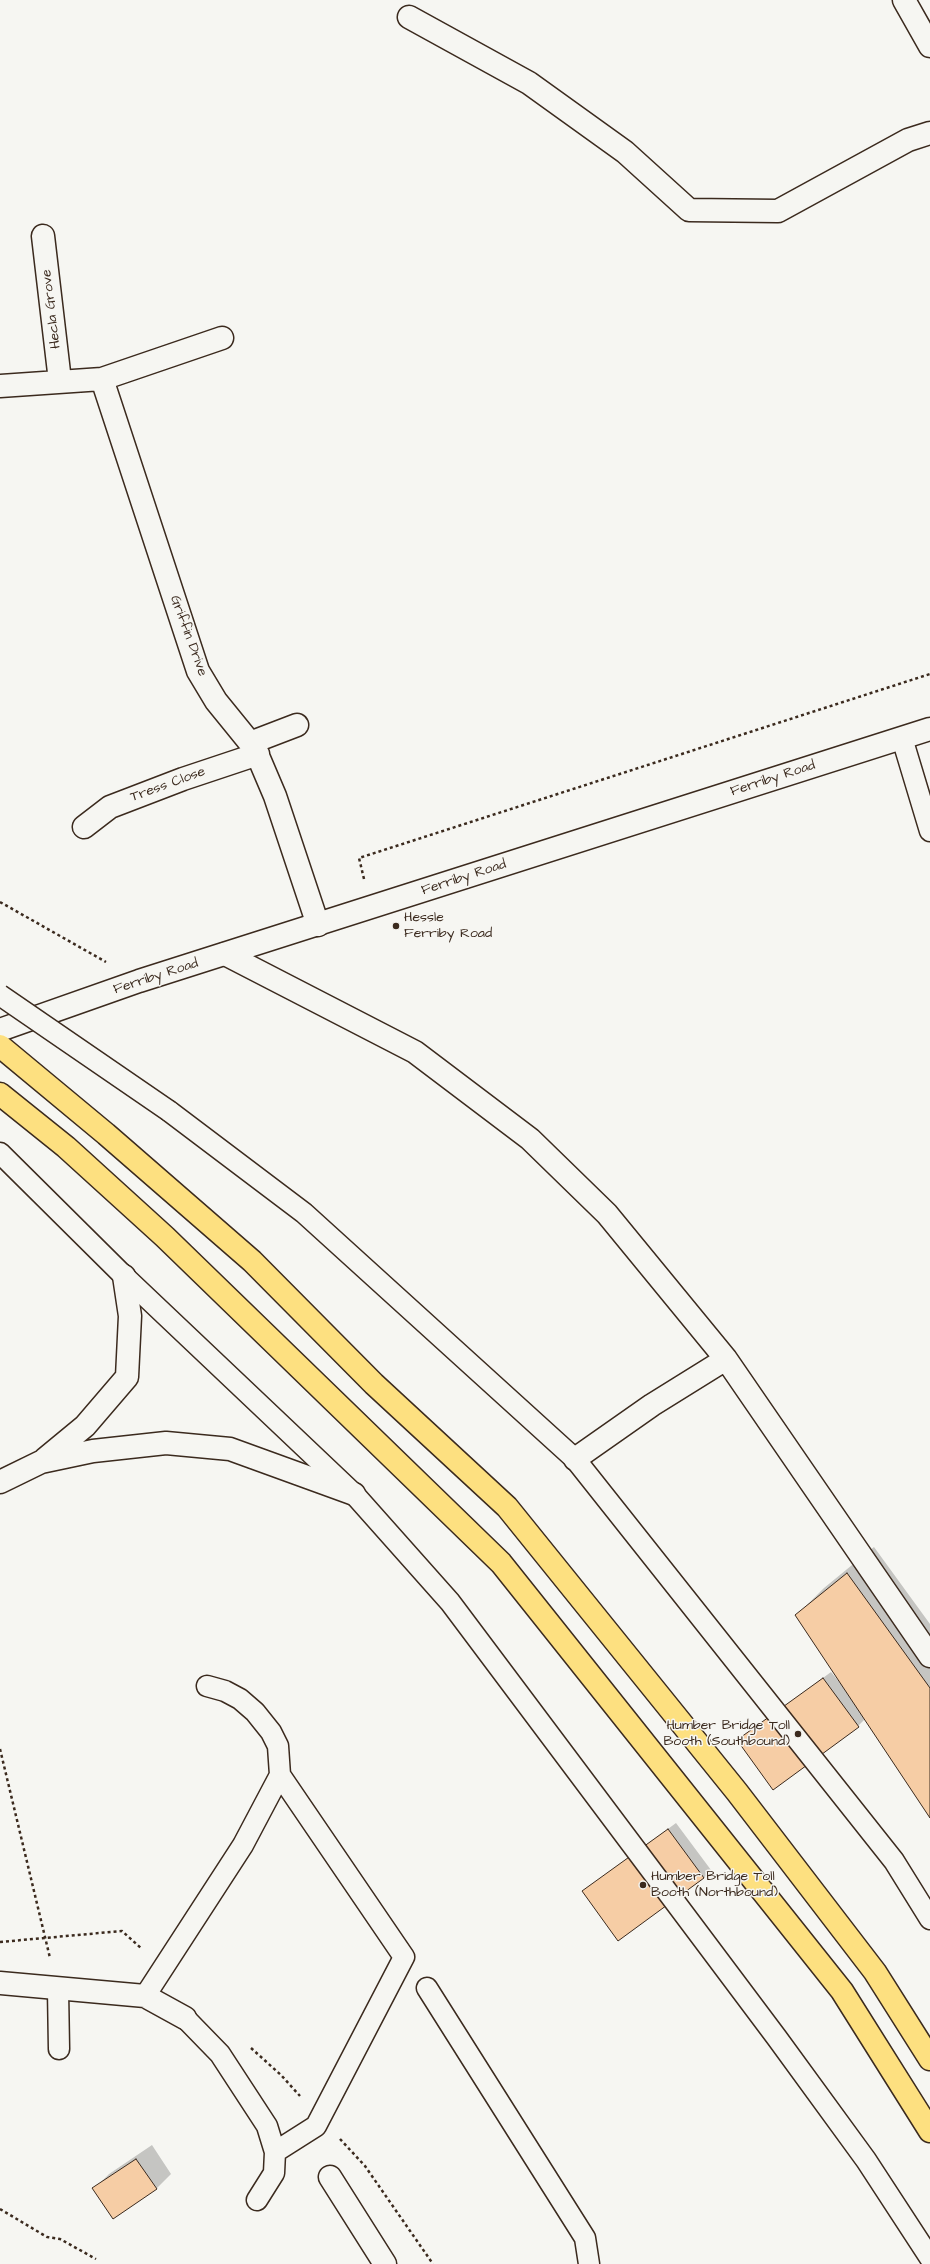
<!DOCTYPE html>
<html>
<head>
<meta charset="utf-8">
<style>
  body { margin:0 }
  canvas { display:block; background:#f6f6f2 }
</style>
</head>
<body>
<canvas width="930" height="2264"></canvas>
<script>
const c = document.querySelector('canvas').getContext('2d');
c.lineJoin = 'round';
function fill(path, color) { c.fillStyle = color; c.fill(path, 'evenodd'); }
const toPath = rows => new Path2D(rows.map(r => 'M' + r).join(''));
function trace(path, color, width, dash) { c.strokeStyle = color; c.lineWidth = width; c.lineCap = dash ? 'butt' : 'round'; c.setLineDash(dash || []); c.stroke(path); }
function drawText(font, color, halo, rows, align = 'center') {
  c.font = font + ' "Architects Daughter",sans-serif'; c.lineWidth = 3; c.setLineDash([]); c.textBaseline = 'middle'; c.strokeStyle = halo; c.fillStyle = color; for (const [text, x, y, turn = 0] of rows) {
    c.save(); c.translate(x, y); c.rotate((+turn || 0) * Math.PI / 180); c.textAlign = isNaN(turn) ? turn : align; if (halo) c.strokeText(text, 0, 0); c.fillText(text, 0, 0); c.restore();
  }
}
const shadow = toPath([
  [874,1547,930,1624,930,1816,865,1719,858,1726,738,1741,831,1672,840,1683,841,1682,797,1615,824,1588],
  [676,1823,711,1870,704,1878,584,1891],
  [152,2145,171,2174,156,2189,94,2189,109,2174]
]);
const building = toPath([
  [847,1573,930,1688,930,1818,795,1615,847,1573],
  [823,1678,859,1727,773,1790,737,1740,823,1678],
  [668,1829,704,1878,618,1941,582,1891,668,1829],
  [136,2159,157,2189,113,2219,92,2188,136,2159]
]);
const path = toPath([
  [364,879,359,858,930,674],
  [0,902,106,962],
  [0,1749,50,1958],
  [0,1942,122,1931,142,1949],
  [251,2048,281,2075,300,2096],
  [340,2139,365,2166,433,2264],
  [0,2209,47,2237,60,2239,96,2259]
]);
const service = toPath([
  [902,738,930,831],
  [169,1111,304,1213,575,1459,894,1861,930,1919],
  [0,1153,124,1276,354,1494,450,1602,777,2038,866,2160,930,2258],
  [427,1988,585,2238,589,2264],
  [58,1990,59,2049],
  [145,1996,243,1845,280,1775,278,1746,271,1732,255,1712,240,1699,225,1691,207,1686],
  [185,2018,220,2054,267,2126,275,2152,274,2173,257,2200],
  [275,2152,316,2126,404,1957,280,1775]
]);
const minor = toPath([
  [409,17,529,83,625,152,689,210,778,211,908,140,930,133],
  [43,236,60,381],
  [102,379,222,338],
  [0,386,102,379,198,671,216,701,255,749,275,796,318,925],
  [250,743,297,725],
  [84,827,110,807,183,779,258,754],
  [225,954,415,1052,530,1139,607,1214,726,1359,930,1656],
  [45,1459,85,1426,127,1377,130,1316,124,1276],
  [575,1459,652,1405,726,1359],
  [0,1482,41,1462,93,1451,166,1443,230,1449,354,1494],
  [0,1983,145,1996,185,2018],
  [330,2177,385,2264]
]);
const tertiary = toPath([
  [904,0,930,46],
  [0,1030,139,981,930,729]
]);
const trunk = toPath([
  [0,1046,106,1134,252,1261,374,1384,507,1507,737,1792,875,1972,930,2059],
  [0,1094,66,1147,165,1237,501,1563,842,1991,930,2131]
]);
const serviceBridge = toPath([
  [0,995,169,1111]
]);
const markers = [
  [396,926,4,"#3b2a1e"],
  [798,1734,4,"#3b2a1e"],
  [643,1885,4,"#3b2a1e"]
];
const streetNames = [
  ["Hecla Grove",52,309,-97],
  ["Griffin Drive",188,636,70],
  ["Ferriby Road",773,779,-18],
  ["Tress Close",168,785,-20],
  ["Ferriby Road",464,878,-18],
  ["Ferriby Road",156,977,-18]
];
const poiNames = [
  ["Hessle",404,918],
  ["Ferriby Road",404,934],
  ["Humber Bridge Toll",790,1726,"right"],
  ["Booth (Southbound)",790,1742,"right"],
  ["Humber Bridge Toll",651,1877],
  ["Booth (Northbound)",651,1893]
];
fill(shadow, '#0003');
fill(building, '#f6cda5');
trace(building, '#3b2a1e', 1);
trace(service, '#3b2a1e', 23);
trace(minor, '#3b2a1e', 25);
trace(tertiary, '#3b2a1e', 25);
trace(trunk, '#3b2a1e', 25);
trace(path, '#3b2a1e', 2.5, [3, 3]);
trace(service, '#f6f6f2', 20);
trace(minor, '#f6f6f2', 22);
trace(tertiary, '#f6f6f2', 22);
trace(trunk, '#fde080', 22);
trace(serviceBridge, '#3b2a1e', 23, []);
trace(serviceBridge, '#f6f6f2', 20);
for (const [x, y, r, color] of markers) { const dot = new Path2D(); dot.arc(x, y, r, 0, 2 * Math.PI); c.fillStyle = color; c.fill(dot); trace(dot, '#f6f6f2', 1.5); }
drawText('14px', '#3b2a1e', '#f6f6f2', streetNames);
drawText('14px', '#3b2a1e', '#f6f6f2', poiNames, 'left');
</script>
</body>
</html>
